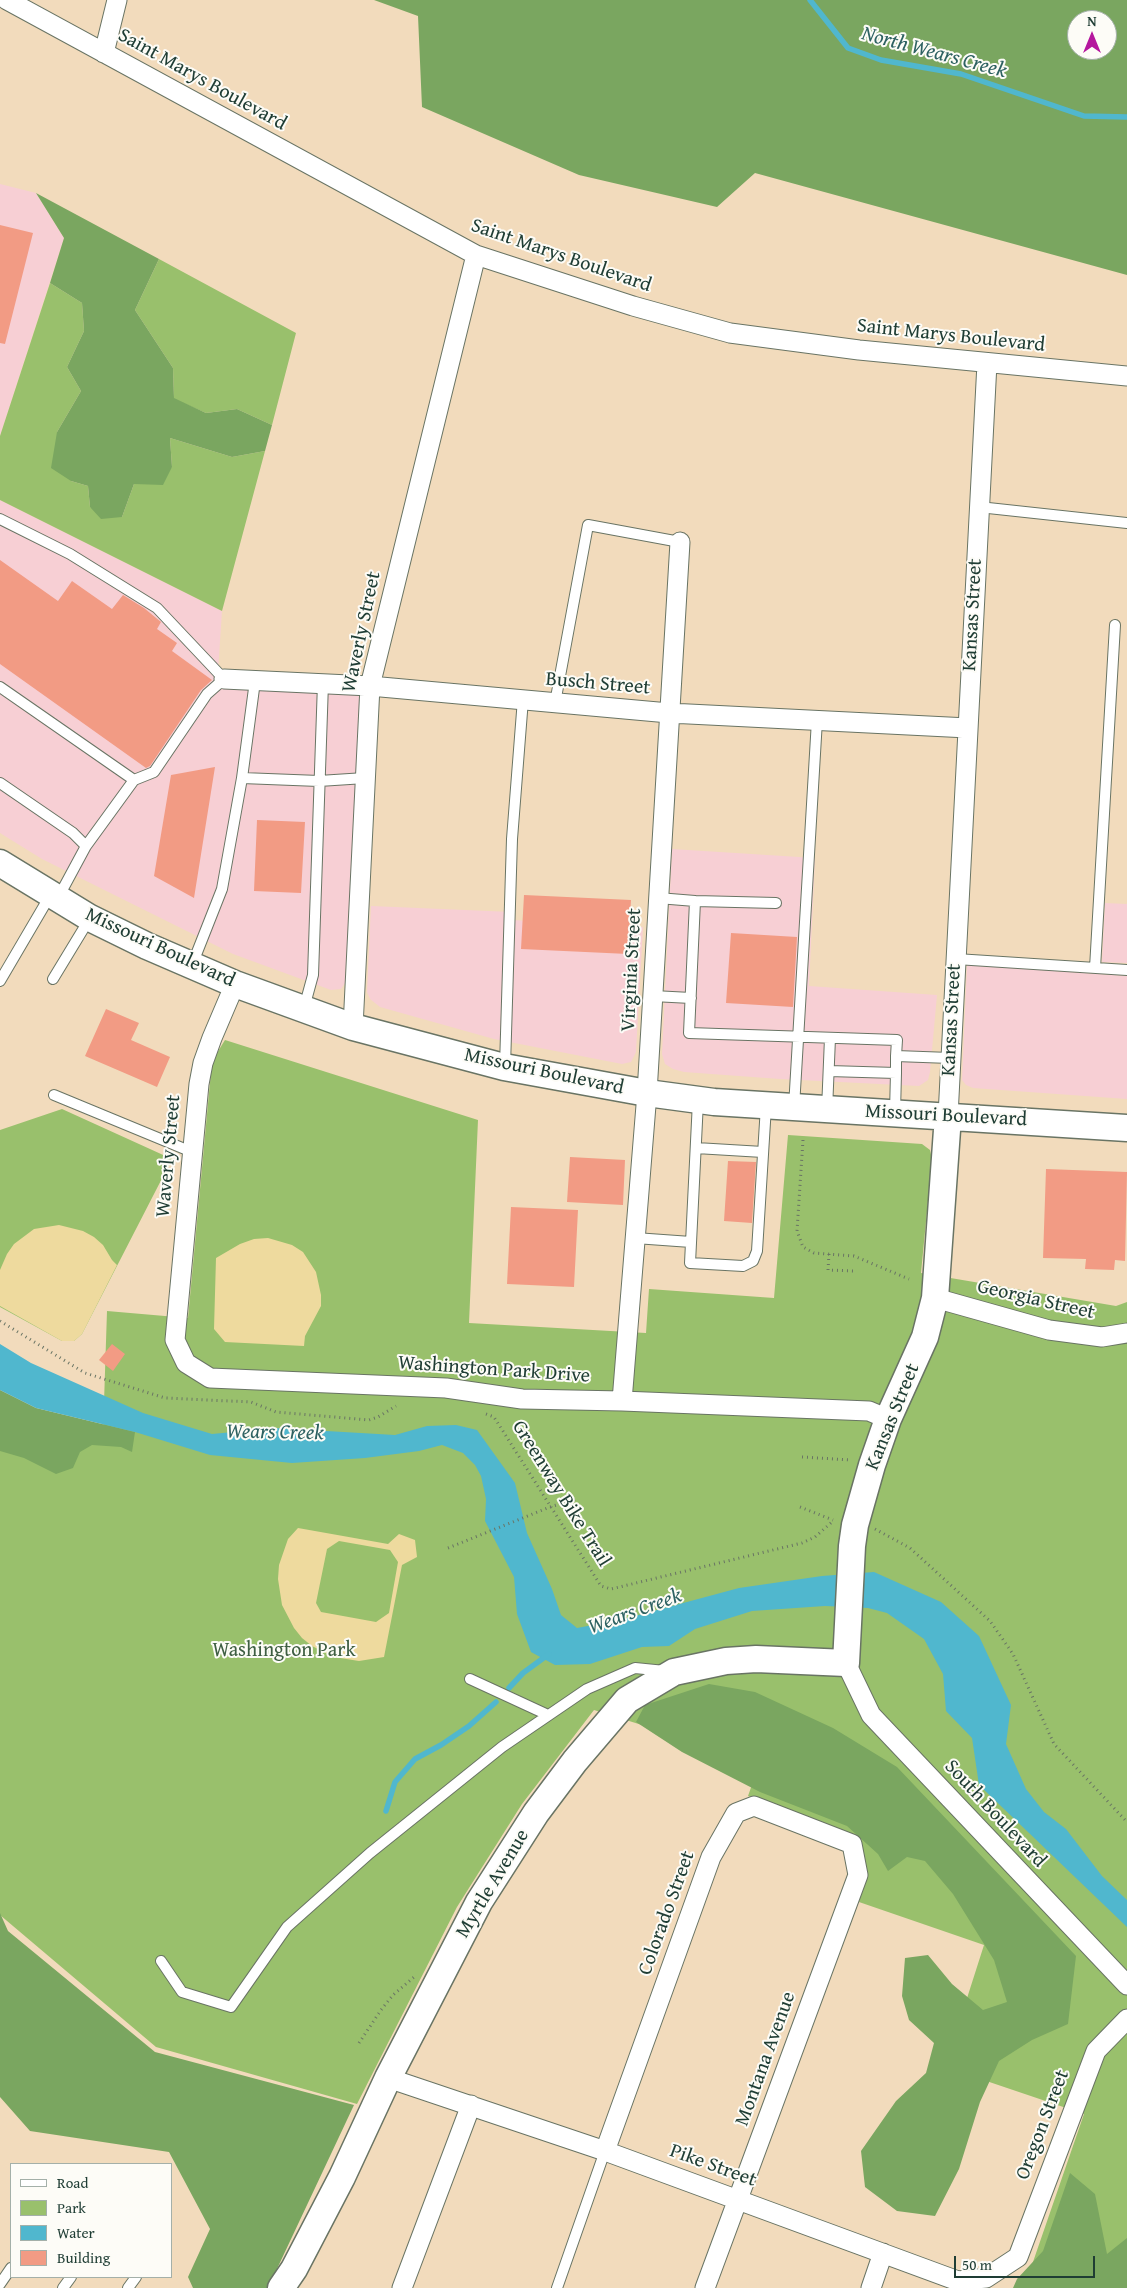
<!DOCTYPE html>
<html>
<head>
<meta charset="utf-8">
<style>
  body { margin:0 }
  #map { position:relative; width:1127px; height:2288px; overflow:hidden; background:#f2dbbc; font-family:"Gentium Book Plus",serif }
  canvas { display:block }
  .legend { position:absolute; left:10px; top:2163px; width:162px; height:115px; box-sizing:border-box; background:#fdfcf7; border:1px solid #a4b0a9; margin:0; padding:6px 9px; list-style:none; font-size:15px; color:#1f3d34 }
  .legend li { display:flex; align-items:center; gap:10px; height:25px }
  .legend b { width:25px; border:1px solid #a4b0a9 }
  .north { position:absolute; left:1067px; top:10px; width:50px; height:50px; box-sizing:border-box; background:#fdfcf7; border:1px solid #a4b0a9; border-radius:50%; rotate:0deg; font-size:14px; font-weight:700; line-height:20px; text-align:center; color:#1f3d34 }
  .north::after { content:''; display:block; margin:auto; width:18px; height:22px; background:#b5179e; clip-path:polygon(50% 0,100% 100%,50% 72%,0 100%) }
  .scale { position:absolute; left:954px; top:2256px; width:141px; height:22px; box-sizing:border-box; border:2px solid #1f3d34; border-top:0; padding-left:6px; font-size:15px; line-height:18px; white-space:nowrap; color:#1f3d34; -webkit-text-stroke:4px #fdfcf7; paint-order:stroke }
</style>
</head>
<body>
<div id="map">
<canvas width="1127" height="2288"></canvas>
<ul class="legend">
<li><b style="height:6px;background:#fff"></b>Road</li>
<li><b style="height:14px;background:#99c06c"></b>Park</li>
<li><b style="height:14px;background:#50b7ce"></b>Water</li>
<li><b style="height:14px;background:#f29b84"></b>Building</li>
</ul>
<div class="north">N</div>
<div class="scale">50 m</div>
</div>
<script>
const c = document.querySelector('canvas').getContext('2d');
c.lineJoin = 'round';
function fill(path, color) { c.fillStyle = color; c.fill(path, 'evenodd'); }
const toPath = rows => new Path2D(rows.map(r => 'M' + r).join(''));
function trace(path, color, width, dash) { c.strokeStyle = color; c.lineWidth = width; c.lineCap = dash ? 'butt' : 'round'; c.setLineDash(dash || []); c.stroke(path); }
function drawText(font, color, halo, rows, align = 'center') {
  c.font = font + ' "Gentium Book Plus",serif'; c.lineWidth = 4; c.setLineDash([]); c.textBaseline = 'middle'; c.strokeStyle = halo; c.fillStyle = color; for (const [text, x, y, turn = 0] of rows) {
    c.save(); c.translate(x, y); c.rotate((+turn || 0) * Math.PI / 180); c.textAlign = isNaN(turn) ? turn : align; if (halo) c.strokeText(text, 0, 0); c.fillText(text, 0, 0); c.restore();
  }
}
const built = toPath([
  [0,184,36,193,64,238,0,436],
  [0,500,222,611,217,687,356,693,360,697,361,704,345,983,341,989,331,990,233,954,42,859,0,833],
  [672,849,815,858,809,986,937,995,930,1072,928,1080,919,1086,780,1079,684,1072,673,1069,665,1064,662,1054],
  [1105,903,1127,904,1127,963,1102,962],
  [371,906,512,912,512,920,643,927,636,1052,631,1062,622,1064,494,1039,380,1007,370,999,367,992],
  [967,965,1127,976,1127,1099,973,1088,966,1085,962,1080]
]);
const green = toPath([
  [159,259,296,333,272,425,237,409,206,413,174,399,173,368,135,310],
  [50,283,82,303,84,331,67,367,81,391,57,432,71,481,88,486,90,507,122,517,134,484,172,467,170,438,232,457,265,451,222,611,0,500,0,436],
  [225,1040,478,1120,469,1323,646,1333,649,1289,774,1298,788,1135,922,1144,930,1150,932,1159,921,1273,1116,1306,1127,1302,1127,2288,1024,2288,1084,2114,945,2067,984,1945,859,1902,865,1875,862,1855,783,1808,748,1796,760,1762,594,1710,522,1804,457,1907,357,2104,156,2047,0,1915,0,1408,103,1433,107,1311,188,1318,212,1061],
  [62,1109,172,1159,82,1334,74,1341,62,1341,0,1307,0,1130]
]);
const forest = toPath([
  [374,0,1127,0,1127,275,755,173,717,207,579,175,422,107,418,16],
  [1077,20,1107,20,1107,50,1077,50],
  [36,193,159,259,135,310,173,368,174,398,206,413,237,409,272,425,265,451,232,457,170,438,172,467,163,485,134,484,122,517,101,519,90,507,88,486,71,481,51,468,57,432,81,391,67,367,84,331,82,303,50,283,64,238],
  [0,1390,36,1408,135,1432,132,1452,121,1447,92,1445,80,1452,73,1468,56,1474,24,1458,0,1451],
  [709,1684,755,1692,833,1728,897,1767,1076,1956,1068,2024,1032,2040,999,2061,980,2102,959,2169,935,2216,897,2211,865,2187,861,2151,896,2101,926,2073,934,2043,909,2020,902,1996,905,1958,928,1955,952,1984,983,2010,1007,2002,994,1960,953,1894,925,1861,907,1857,888,1871,878,1854,847,1826,760,1792,682,1752,636,1722,645,1705],
  [0,1913,8,1931,155,2052,354,2105,268,2288,193,2288,188,2277,210,2229,169,2152,30,2131,0,2097],
  [1070,2173,1095,2194,1107,2254,1127,2238,1127,2288,1013,2288,1017,2279,1043,2251]
]);
const sand = toPath([
  [59,1225,83,1231,94,1237,103,1245,112,1260,117,1265,82,1334,74,1341,62,1341,0,1306,0,1270,7,1254,14,1244,34,1229],
  [268,1238,292,1245,303,1252,316,1272,321,1295,321,1306,305,1336,304,1346,225,1342,214,1329,216,1258,240,1244,254,1239],
  [298,1528,388,1544,399,1534,415,1540,417,1557,402,1565,384,1657,359,1661,334,1657,312,1646,302,1638,294,1628,282,1605,278,1579,279,1565,288,1539],
  [339,1541,390,1550,398,1562,389,1613,376,1622,321,1612,316,1603,327,1549]
]);
const water = toPath([
  [0,1344,31,1363,143,1413,212,1434,275,1428,395,1435,427,1426,456,1425,477,1430,515,1483,527,1533,552,1589,561,1615,577,1628,620,1620,739,1588,822,1576,874,1572,941,1602,979,1636,1011,1705,1006,1744,1026,1789,1044,1812,1066,1829,1102,1876,1127,1900,1127,1927,979,1785,972,1738,946,1711,943,1674,924,1639,887,1613,868,1608,825,1606,752,1611,695,1629,669,1646,642,1647,590,1664,555,1665,531,1652,517,1614,514,1577,485,1521,486,1499,481,1476,475,1465,463,1453,442,1445,419,1451,365,1458,292,1463,210,1455,135,1432,36,1408,0,1390]
]);
const stream = toPath([
  [810,0,848,48,881,60,961,74,1084,116,1127,117],
  [509,1688,523,1673,549,1654],
  [386,1811,395,1782,415,1759,441,1745,469,1726,496,1702]
]);
const building = toPath([
  [0,225,33,233,5,344,0,343],
  [0,560,58,601,72,581,112,609,123,595,144,608,161,622,157,629,177,643,172,651,212,680,201,690,150,766,146,768,0,664],
  [215,767,194,898,154,876,171,775],
  [257,820,305,822,301,893,254,891],
  [524,895,631,900,628,954,521,949],
  [731,933,797,937,793,1007,726,1003],
  [106,1009,139,1023,131,1040,170,1057,157,1087,85,1056],
  [570,1157,625,1160,623,1205,567,1202],
  [728,1161,756,1162,752,1223,724,1221],
  [1046,1169,1127,1172,1125,1261,1115,1260,1114,1270,1085,1269,1086,1259,1043,1258],
  [511,1207,578,1210,574,1287,507,1284],
  [112,1344,125,1354,113,1371,99,1360]
]);
const path = toPath([
  [803,1140,797,1231,803,1247,814,1253,854,1256,909,1279],
  [829,1254,828,1270,854,1271],
  [0,1321,85,1373,165,1398,251,1402,276,1412,369,1420,378,1417,396,1406],
  [486,1414,494,1417,601,1586,611,1589,802,1543,815,1537,832,1522],
  [802,1457,851,1460],
  [800,1507,833,1520],
  [875,1529,910,1548,990,1621,1013,1654,1054,1744,1127,1822],
  [448,1548,550,1507,577,1499],
  [359,2043,381,2010,393,1995,414,1977]
]);
const lane = toPath([
  [979,507,1127,523],
  [0,519,70,554,157,608,224,679,207,694,154,772,134,780,86,846],
  [0,687,134,780],
  [555,703,588,525,680,542],
  [242,778,319,781,365,778],
  [0,783,73,833,86,846,58,898],
  [658,898,695,901],
  [776,903,695,901,689,1033,897,1040,896,1056],
  [956,959,1127,970],
  [192,965,222,889,242,778,255,681],
  [1095,968,1115,625],
  [53,979,90,918],
  [0,981,51,894],
  [653,996,691,998],
  [304,1008,313,975,323,683],
  [505,1066,512,839,523,699],
  [829,1071,896,1073,896,1056,950,1058],
  [54,1095,192,1152],
  [698,1101,690,1263,743,1266,753,1261,757,1251,766,1106],
  [794,1107,817,720],
  [827,1110,830,1038],
  [895,1112,896,1073],
  [696,1148,763,1152],
  [635,1238,691,1242],
  [470,1679,548,1715],
  [161,1961,182,1992,231,2007,287,1927,370,1853,502,1747,587,1689,635,1668,665,1671],
  [0,2284,11,2268],
  [63,2288,71,2277],
  [128,2288,136,2277],
  [557,2288,605,2151]
]);
const street = toPath([
  [7,0,476,255,633,306,730,333,859,350,1127,376],
  [104,53,117,0],
  [224,679,370,686,669,713,968,728],
  [235,984,212,1038,203,1063,199,1084,175,1340,186,1363,210,1378,446,1388,522,1399,622,1401,869,1411,888,1419],
  [353,1027,370,686,476,255],
  [948,1116,987,363],
  [935,1298,1049,1330,1102,1337,1127,1333],
  [622,1401,647,1093,680,542],
  [846,1663,871,1715,1127,1985],
  [388,2078,605,2151,958,2281,986,2278,1018,2257,1096,2051,1127,2019],
  [605,2151,711,1857,736,1813,754,1806,852,1844,858,1875,705,2288],
  [402,2288,471,2105],
  [871,2288,883,2253]
]);
const secondary = toPath([
  [0,863,90,918,147,946,235,984,353,1027,504,1067,647,1093,714,1102,1127,1128],
  [281,2288,294,2269,342,2177,388,2078,479,1902,536,1813,575,1761,627,1700,674,1672,726,1661,756,1659,846,1663,852,1546,855,1525,872,1465,888,1419,925,1337,935,1298,948,1116]
]);
const streetNames = [
  ["Saint Marys Boulevard",202,80,29],
  ["Saint Marys Boulevard",561,256,19],
  ["Saint Marys Boulevard",951,336,6],
  ["Kansas Street",973,615,-87],
  ["Waverly Street",362,632,-78],
  ["Busch Street",598,684,5],
  ["Missouri Boulevard",160,948,25],
  ["Virginia Street",632,970,-87],
  ["Kansas Street",952,1020,-87],
  ["Missouri Boulevard",544,1072,12],
  ["Missouri Boulevard",946,1116,3],
  ["Waverly Street",169,1156,-85],
  ["Georgia Street",1036,1300,13],
  ["Washington Park Drive",494,1370,4],
  ["Kansas Street",893,1417,-68],
  ["Greenway Bike Trail",561,1494,58],
  ["South Boulevard",995,1814,47],
  ["Myrtle Avenue",493,1884,-59],
  ["Colorado Street",667,1913,-70],
  ["Montana Avenue",766,2059,-70],
  ["Oregon Street",1043,2125,-69],
  ["Pike Street",713,2166,20]
];
const parkNames = [
  ["Washington Park",284,1651]
];
const waterNames = [
  ["North Wears Creek",934,53,15],
  ["Wears Creek",275,1433,1],
  ["Wears Creek",635,1612,-20]
];
fill(built, '#f7cfd4');
fill(green, '#99c06c');
fill(forest, '#7aa660');
fill(sand, '#eeda9e');
fill(water, '#50b7ce');
trace(stream, '#50b7ce', 5.5);
fill(building, '#f29b84');
trace(lane, '#697464', 12);
trace(street, '#697464', 21);
trace(secondary, '#697464', 29);
trace(path, '#697464', 3, [1, 4]);
trace(lane, '#fff', 10);
trace(street, '#fff', 19);
trace(secondary, '#fff', 26);
drawText('20px', '#1f3d34', '#fdfcf7', streetNames);
drawText('20px', '#3e5e42', '#fdfcf7', parkNames);
drawText('italic 21px', '#2e6262', '#fdfcf7', waterNames);
</script>
</body>
</html>
